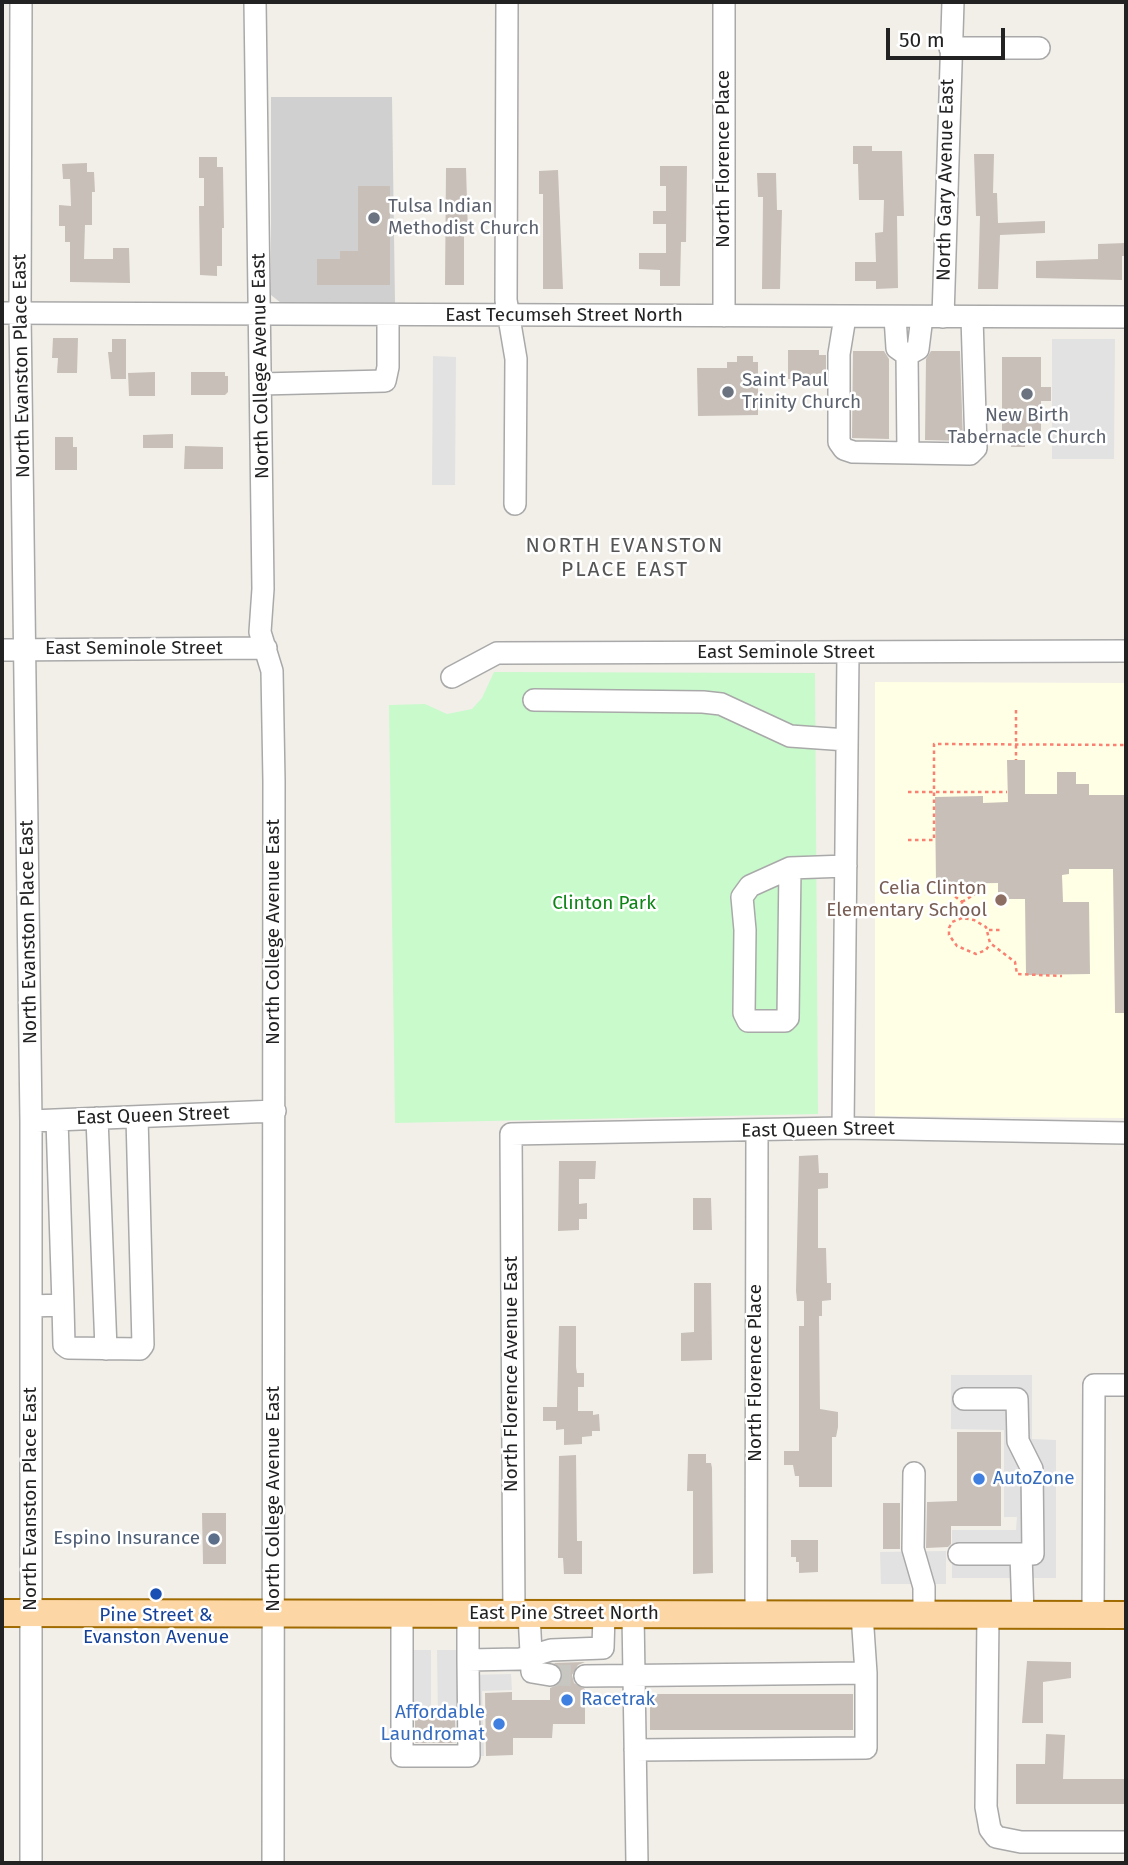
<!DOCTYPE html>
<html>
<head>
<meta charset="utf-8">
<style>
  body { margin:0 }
  #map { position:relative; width:1128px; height:1865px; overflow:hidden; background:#f2efe9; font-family:"Fira Sans",sans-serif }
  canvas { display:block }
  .frame { position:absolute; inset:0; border:4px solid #222; pointer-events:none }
  .scale { position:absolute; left:886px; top:28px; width:119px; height:32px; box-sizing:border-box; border:4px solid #222; border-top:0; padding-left:9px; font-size:21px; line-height:24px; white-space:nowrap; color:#222; -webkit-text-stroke:5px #fff; paint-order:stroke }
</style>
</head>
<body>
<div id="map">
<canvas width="1128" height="1865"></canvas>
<div class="frame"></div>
<div class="scale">50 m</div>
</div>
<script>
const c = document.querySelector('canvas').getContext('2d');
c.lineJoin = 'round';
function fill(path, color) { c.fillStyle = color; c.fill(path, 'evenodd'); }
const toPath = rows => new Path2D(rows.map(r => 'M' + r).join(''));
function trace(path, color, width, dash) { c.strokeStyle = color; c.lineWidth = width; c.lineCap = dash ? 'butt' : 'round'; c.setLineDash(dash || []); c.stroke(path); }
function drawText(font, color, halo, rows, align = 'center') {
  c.font = font + ' "Fira Sans",sans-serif'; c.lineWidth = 5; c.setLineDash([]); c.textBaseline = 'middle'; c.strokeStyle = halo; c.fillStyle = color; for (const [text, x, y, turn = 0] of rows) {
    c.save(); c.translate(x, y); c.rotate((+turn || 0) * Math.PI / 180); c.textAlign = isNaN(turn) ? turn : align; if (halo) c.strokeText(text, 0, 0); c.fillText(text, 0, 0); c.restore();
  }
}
const education = toPath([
  [875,682,1126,683,1126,1118,875,1116]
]);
const religious = toPath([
  [271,97,392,97,395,304,281,303,271,295]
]);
const park = toPath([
  [494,672,815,673,818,1114,395,1123,389,705,425,704,447,714,472,709,482,698]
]);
const parking = toPath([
  [1052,339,1115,339,1114,459,1052,459],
  [433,356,456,357,455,485,432,485],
  [951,1375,1032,1375,1032,1439,1056,1440,1056,1578,952,1578,952,1530,1016,1530,1017,1517,1004,1517,1004,1430,951,1429],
  [946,1551,946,1584,881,1584,880,1552],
  [414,1650,431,1650,431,1715,414,1715],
  [437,1650,458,1650,458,1715,438,1715],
  [511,1674,512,1690,482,1691,484,1756,475,1756,472,1675]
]);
const building = toPath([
  [853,146,872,146,872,151,902,151,904,216,897,216,898,288,876,289,876,281,855,281,855,262,876,262,875,233,883,232,884,200,859,200,858,164,853,164],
  [974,154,994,154,993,193,997,193,998,223,1045,221,1045,233,1000,235,998,289,978,289,980,216,976,216],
  [199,157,217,157,217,167,223,167,224,228,222,228,222,266,217,266,217,276,200,275,199,206,204,206,204,178,199,178],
  [87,163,87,172,94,172,95,192,92,192,92,225,85,225,84,259,113,259,113,248,129,248,130,283,70,282,70,242,65,242,65,226,59,226,59,205,71,206,70,179,63,179,62,164],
  [660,166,687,166,686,242,681,242,680,286,660,286,660,270,639,269,639,253,666,253,666,224,653,224,653,211,666,211,666,186,660,186],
  [446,168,466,168,468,233,464,233,464,285,445,285],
  [558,170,563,289,543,289,543,194,539,194,539,171],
  [757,173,776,173,777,210,782,210,780,289,762,289,763,197,758,197],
  [358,186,390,186,390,285,317,285,317,259,340,259,340,251,358,251],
  [1126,243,1126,256,1122,256,1122,280,1036,278,1036,261,1098,259,1098,244],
  [53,338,78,338,77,373,57,373,58,358,52,358],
  [112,339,126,339,126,379,111,379,108,352,112,352],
  [788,350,819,350,819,355,826,355,826,379,788,379],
  [853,351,884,351,889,359,889,439,852,438],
  [931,351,960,351,963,441,925,440,926,359],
  [737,356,753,356,753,362,758,362,758,415,698,416,697,368,727,368,727,362,737,362],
  [1002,357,1041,357,1041,387,1051,387,1051,401,1041,401,1041,431,1025,431,1025,447,1011,447,1011,431,1002,431],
  [155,372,155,396,129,396,128,373],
  [191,372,225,372,225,376,228,376,228,392,225,395,191,395],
  [173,434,173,448,143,448,143,435],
  [55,437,73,437,73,447,77,447,77,470,55,470],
  [185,446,223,447,223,469,184,469],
  [1007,760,1025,760,1025,794,1057,794,1057,772,1076,772,1076,784,1089,784,1089,795,1126,795,1126,1013,1115,1013,1113,869,1069,869,1069,874,1062,875,1063,902,1089,902,1090,974,1026,975,1025,899,998,899,998,883,936,884,935,797,983,796,983,803,1008,802],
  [818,1155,819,1173,828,1173,828,1188,818,1189,818,1248,826,1248,827,1283,831,1283,831,1300,822,1301,822,1316,819,1316,820,1409,838,1412,838,1427,836,1437,832,1437,832,1487,799,1487,799,1476,795,1476,793,1465,784,1465,784,1451,799,1451,799,1326,804,1326,804,1301,797,1301,796,1291,799,1156],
  [559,1161,596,1161,595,1179,579,1179,579,1204,587,1203,587,1219,579,1219,579,1230,558,1231],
  [693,1198,711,1198,712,1230,693,1230],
  [694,1283,711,1283,712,1360,681,1361,681,1333,694,1332],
  [559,1326,576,1326,576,1367,577,1373,584,1373,584,1387,578,1387,578,1411,593,1411,593,1415,599,1414,600,1431,592,1431,592,1436,582,1437,582,1444,564,1445,564,1429,556,1430,556,1421,543,1421,543,1407,557,1407],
  [957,1432,1001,1432,1001,1526,951,1526,951,1544,948,1547,926,1548,927,1502,957,1501],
  [688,1454,706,1454,706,1463,711,1463,712,1468,713,1573,693,1574,693,1491,687,1491],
  [576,1455,577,1541,582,1541,582,1574,564,1574,563,1558,558,1558,559,1456],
  [883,1503,900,1503,900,1549,883,1549],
  [202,1513,226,1513,226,1564,203,1564],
  [791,1540,818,1540,818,1572,799,1573,799,1562,796,1562,796,1557,791,1557],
  [1027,1661,1071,1662,1071,1678,1043,1682,1043,1723,1022,1723],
  [585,1662,578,1665,572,1675,574,1683,585,1689,585,1724,553,1724,552,1738,513,1738,513,1755,486,1756,485,1693,512,1692,512,1700,550,1700,550,1688,560,1684,563,1676,562,1670,554,1663],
  [650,1694,853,1694,853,1730,650,1730],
  [415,1718,455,1718,456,1743,415,1743],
  [1046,1734,1065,1735,1063,1779,1126,1779,1126,1804,1016,1804,1016,1764,1045,1764]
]);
const minorTunnel = toPath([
  [550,1675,585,1676]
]);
const path = toPath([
  [1016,710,1016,760],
  [908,792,1007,792],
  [908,840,934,840,934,744,1126,745],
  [952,884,952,894,962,902,962,918,974,920,986,927,990,943,1015,962,1017,974,1062,976],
  [962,902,983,889,983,883],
  [962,918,952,922,949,928,949,935,957,946,976,954,986,950,990,944],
  [989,930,1003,930]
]);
const minor = toPath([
  [21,2,20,313,31,1121,31,1863],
  [255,2,263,589,260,632,272,671,274,781,273,1863],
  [507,2,506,300,516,359,515,504],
  [950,48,1039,48],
  [2,313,1126,317],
  [724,316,724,2],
  [845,317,839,354,839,442,844,449,853,452,970,454,976,448,972,317],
  [895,317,897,348,907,355],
  [943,317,953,2],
  [907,355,908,452],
  [907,355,918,349,922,317],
  [261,384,385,381,388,367,388,316],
  [2,650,266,648],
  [452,677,497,653,1126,651],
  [534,700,703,702,721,704,790,736,847,740],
  [790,868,788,1018,785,1021,748,1021,744,1013,745,930,742,897,750,886,790,868,846,866],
  [97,1118,106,1349],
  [57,1120,63,1305],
  [31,1121,275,1111],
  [843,1128,848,654],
  [31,1306,63,1305,64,1345,68,1348,140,1349,143,1345,137,1117],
  [914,1473,913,1549,924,1587,924,1614],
  [959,1554,1033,1554,1032,1469,1018,1441,1017,1399,964,1399],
  [1021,1554,1023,1615],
  [402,1614,402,1756,469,1756,468,1660],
  [468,1614,468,1660,520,1659,551,1650,603,1648,604,1614],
  [514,1614,511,1134,843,1128,1126,1133],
  [529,1614,532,1672,550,1675],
  [633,1614,637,1863],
  [756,1614,757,1132],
  [988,1615,986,1807,990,1829,996,1837,1021,1842,1126,1842],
  [1093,1615,1094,1385,1126,1385],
  [585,1676,866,1673,862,1614],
  [635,1750,866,1748,866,1673]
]);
const major = toPath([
  [2,1613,1126,1615]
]);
const markers = [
  [374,218,7,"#6b7280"],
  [728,392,7,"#6b7280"],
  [1027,394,7,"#6b7280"],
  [1001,900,7,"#8d6e63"],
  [979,1479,7,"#3f7fe0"],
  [214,1539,7,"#5c6f8a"],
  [156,1594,7,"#1a4fb4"],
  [567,1700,7,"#3f7fe0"],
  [499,1724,7,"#3f7fe0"]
];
const streetNames = [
  ["North Florence Place",724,159,-90],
  ["North Gary Avenue East",946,180,-89],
  ["East Tecumseh Street North",564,316],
  ["North Evanston Place East",22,366,-91],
  ["North College Avenue East",261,366,-91],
  ["East Seminole Street",134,649],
  ["East Seminole Street",786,653],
  ["North Evanston Place East",29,932,-91],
  ["North College Avenue East",274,932,-90],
  ["East Queen Street",153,1116,-2],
  ["East Queen Street",818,1130,-1],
  ["North Florence Place",756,1373,-90],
  ["North Florence Avenue East",512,1374,-90],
  ["North Evanston Place East",31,1499,-90],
  ["North College Avenue East",274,1499,-90],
  ["East Pine Street North",564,1614]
];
const worshipNames = [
  ["Tulsa Indian",388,207],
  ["Methodist Church",388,229],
  ["Saint Paul",742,381],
  ["Trinity Church",742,403],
  ["New Birth",1027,416,"center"],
  ["Tabernacle Church",1027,438,"center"]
];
const educationNames = [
  ["Celia Clinton",987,889],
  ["Elementary School",987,911]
];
const parkNames = [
  ["Clinton Park",604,904]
];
const shopNames = [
  ["AutoZone",993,1479],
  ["Racetrak",581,1700],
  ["Affordable",485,1713,"right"],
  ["Laundromat",485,1735,"right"]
];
const serviceNames = [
  ["Espino Insurance",200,1539]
];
const transitNames = [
  ["Pine Street &",156,1616],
  ["Evanston Avenue",156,1638]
];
const neighbourhoodNames = [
  ["NORTH EVANSTON",625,546],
  ["PLACE EAST",625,570]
];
fill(education, '#ffffe5');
fill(religious, '#d0d0d0');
fill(park, '#c8facc');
fill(parking, '#e2e2e2');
fill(building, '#c7bfb8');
trace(minorTunnel, '#c8c6c1', 21, [21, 10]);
trace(minor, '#a9a9a9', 24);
trace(major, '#a06b00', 30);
trace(path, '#fa8072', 2.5, [3.5, 3.5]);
trace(minor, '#fff', 21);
trace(major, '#fcd6a4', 26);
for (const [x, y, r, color] of markers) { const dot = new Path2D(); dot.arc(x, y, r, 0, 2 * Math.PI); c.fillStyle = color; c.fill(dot); trace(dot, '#fff', 2.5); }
drawText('19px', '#222', '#fff', streetNames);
drawText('19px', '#5b616d', '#fff', worshipNames, 'left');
drawText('19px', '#785e54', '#fff', educationNames, 'right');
drawText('19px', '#0c8416', '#fff', parkNames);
drawText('19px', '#366cbe', '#fff', shopNames, 'left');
drawText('19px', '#4e5e75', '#fff', serviceNames, 'right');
drawText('19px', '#164399', '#fff', transitNames);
c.letterSpacing = '2px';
drawText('21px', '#555', '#fff', neighbourhoodNames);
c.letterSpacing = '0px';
</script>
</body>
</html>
